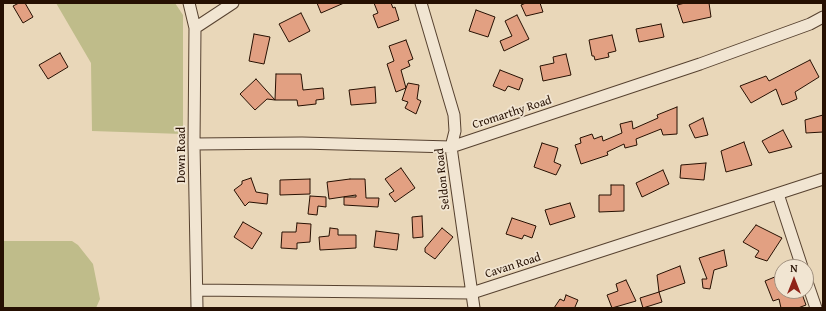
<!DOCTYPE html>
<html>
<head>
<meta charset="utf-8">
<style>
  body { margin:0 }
  #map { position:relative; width:826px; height:311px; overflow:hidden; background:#e9d7b9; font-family:"Gentium Book Plus",serif }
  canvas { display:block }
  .frame { position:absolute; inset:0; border:4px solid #261002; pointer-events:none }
  .north { position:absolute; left:774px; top:259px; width:40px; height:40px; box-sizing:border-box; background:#f1e5d2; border:1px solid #a0907f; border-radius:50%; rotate:0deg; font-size:11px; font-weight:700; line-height:16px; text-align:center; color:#261002 }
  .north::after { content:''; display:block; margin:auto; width:14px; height:18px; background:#8f2418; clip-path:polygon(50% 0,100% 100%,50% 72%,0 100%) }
</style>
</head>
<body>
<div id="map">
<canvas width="826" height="311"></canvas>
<div class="frame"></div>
<div class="north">N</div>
</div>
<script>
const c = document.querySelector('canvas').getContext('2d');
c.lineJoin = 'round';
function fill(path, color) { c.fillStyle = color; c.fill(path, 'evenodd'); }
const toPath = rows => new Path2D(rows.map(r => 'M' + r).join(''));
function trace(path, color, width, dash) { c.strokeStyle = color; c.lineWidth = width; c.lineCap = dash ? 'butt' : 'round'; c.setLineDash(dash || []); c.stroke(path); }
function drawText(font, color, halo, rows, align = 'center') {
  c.font = font + ' "Gentium Book Plus",serif'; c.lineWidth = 3.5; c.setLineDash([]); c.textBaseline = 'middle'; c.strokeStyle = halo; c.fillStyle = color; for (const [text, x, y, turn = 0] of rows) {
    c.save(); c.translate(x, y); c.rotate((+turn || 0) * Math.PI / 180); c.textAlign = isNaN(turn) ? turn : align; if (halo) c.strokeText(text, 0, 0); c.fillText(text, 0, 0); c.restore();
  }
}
const green = toPath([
  [56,3,175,3,183,15,183,134,92,131,91,63],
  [3,241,72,241,78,245,93,264,100,299,96,308,3,308]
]);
const building = toPath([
  [19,3,25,3,33,17,23,23,13,6,19,3],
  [317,3,344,3,321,13,317,3],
  [374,3,391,3,393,8,395,7,399,20,378,28,373,15,378,13,374,3],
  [526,3,540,3,543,12,526,16,521,5,526,3],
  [685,3,709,3,711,17,683,23,677,5,685,3],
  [476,10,495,17,488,37,469,31,476,10],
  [301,13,310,31,289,42,279,24,301,13],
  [517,15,529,39,504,51,500,41,512,36,505,21,517,15],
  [661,24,664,37,639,42,636,29,661,24],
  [254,34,270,37,264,64,249,61,254,34],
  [612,35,616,51,608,53,609,57,595,60,594,56,592,56,589,40,612,35],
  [406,40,413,59,408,61,410,66,401,70,406,88,408,83,419,85,417,99,421,101,416,114,405,108,408,102,402,100,406,88,396,92,387,64,394,61,389,46,406,40],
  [60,53,68,67,48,79,39,65,60,53],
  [566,54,571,75,543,81,540,66,554,63,553,57,566,54],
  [810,60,819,77,795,92,797,99,788,103,782,105,776,89,751,103,740,86,766,76,769,81,810,60],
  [500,70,523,79,519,90,508,86,505,91,493,86,500,70],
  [276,74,301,74,303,90,323,88,324,99,316,100,316,104,298,106,297,100,275,100,276,74],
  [256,79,275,100,267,99,255,110,240,94,256,79],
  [375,87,376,103,351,105,349,90,375,87],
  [677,107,677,134,663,135,661,129,636,139,637,145,625,148,624,144,607,152,608,155,581,164,575,145,581,143,580,138,592,134,594,139,602,136,603,141,622,133,620,124,632,121,633,129,658,118,657,115,677,107],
  [823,115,823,132,806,133,805,120,823,115],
  [703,118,708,135,695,138,689,125,703,118],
  [783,130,792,147,769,153,762,141,783,130],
  [744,142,752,165,726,172,721,151,744,142],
  [542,143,558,148,554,162,561,165,556,175,534,167,542,143],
  [706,163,704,180,680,178,681,165,706,163],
  [401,168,415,188,395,202,389,194,394,191,385,179,401,168],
  [663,170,669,184,642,197,636,183,663,170],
  [251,178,256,192,268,194,267,204,249,202,245,206,234,190,242,184,242,181,251,178],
  [310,179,310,194,280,195,280,180,310,179],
  [350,179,365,179,366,198,379,198,378,207,344,205,344,197,356,197,356,195,329,199,327,182,350,179],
  [611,185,624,185,624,211,599,212,599,195,611,195,611,185],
  [310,196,326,197,326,207,318,206,317,215,308,214,310,196],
  [570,203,575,217,550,225,545,210,570,203],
  [422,216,423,237,413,238,412,217,422,216],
  [512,218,536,226,532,238,524,235,522,239,506,234,512,218],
  [243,222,262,233,252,249,234,237,243,222],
  [297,223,311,224,310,242,297,243,297,249,281,248,282,232,296,232,297,223],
  [756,225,782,238,767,261,755,257,759,251,743,242,756,225],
  [330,228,338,229,338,235,356,235,356,248,320,250,319,237,329,236,330,228],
  [442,228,453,237,435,259,425,252,425,248,442,228],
  [376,231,399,234,397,250,374,247,376,231],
  [724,250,727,266,714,270,710,289,703,288,702,279,707,279,699,258,724,250],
  [680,266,685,283,659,292,657,275,680,266],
  [782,274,782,291,801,291,806,305,798,308,781,308,779,299,773,301,765,281,782,274],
  [626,280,636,301,612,308,607,295,618,291,616,284,626,280],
  [659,292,662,302,643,308,640,298,659,292],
  [566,295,578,300,575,307,576,308,554,308,560,299,564,301,566,295]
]);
const minor = toPath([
  [189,3,195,28,194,144,197,308],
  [421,3,454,115,455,131,451,147,474,308],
  [195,28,233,3],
  [194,144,302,143,451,147,700,64,810,24,823,17],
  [778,194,802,267],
  [806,279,816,308],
  [197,290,472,293,823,179]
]);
const streetNames = [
  ["Cromarthy Road",512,113,-18],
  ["Down Road",182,155,-90],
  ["Seldon Road",443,179,-96],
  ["Cavan Road",513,266,-18]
];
fill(green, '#bfbc8a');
fill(building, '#e2a082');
trace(building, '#261002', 1);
trace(minor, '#574230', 13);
trace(minor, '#f1e5d2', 11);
drawText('12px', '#261002', '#f1e5d2', streetNames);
</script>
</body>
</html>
